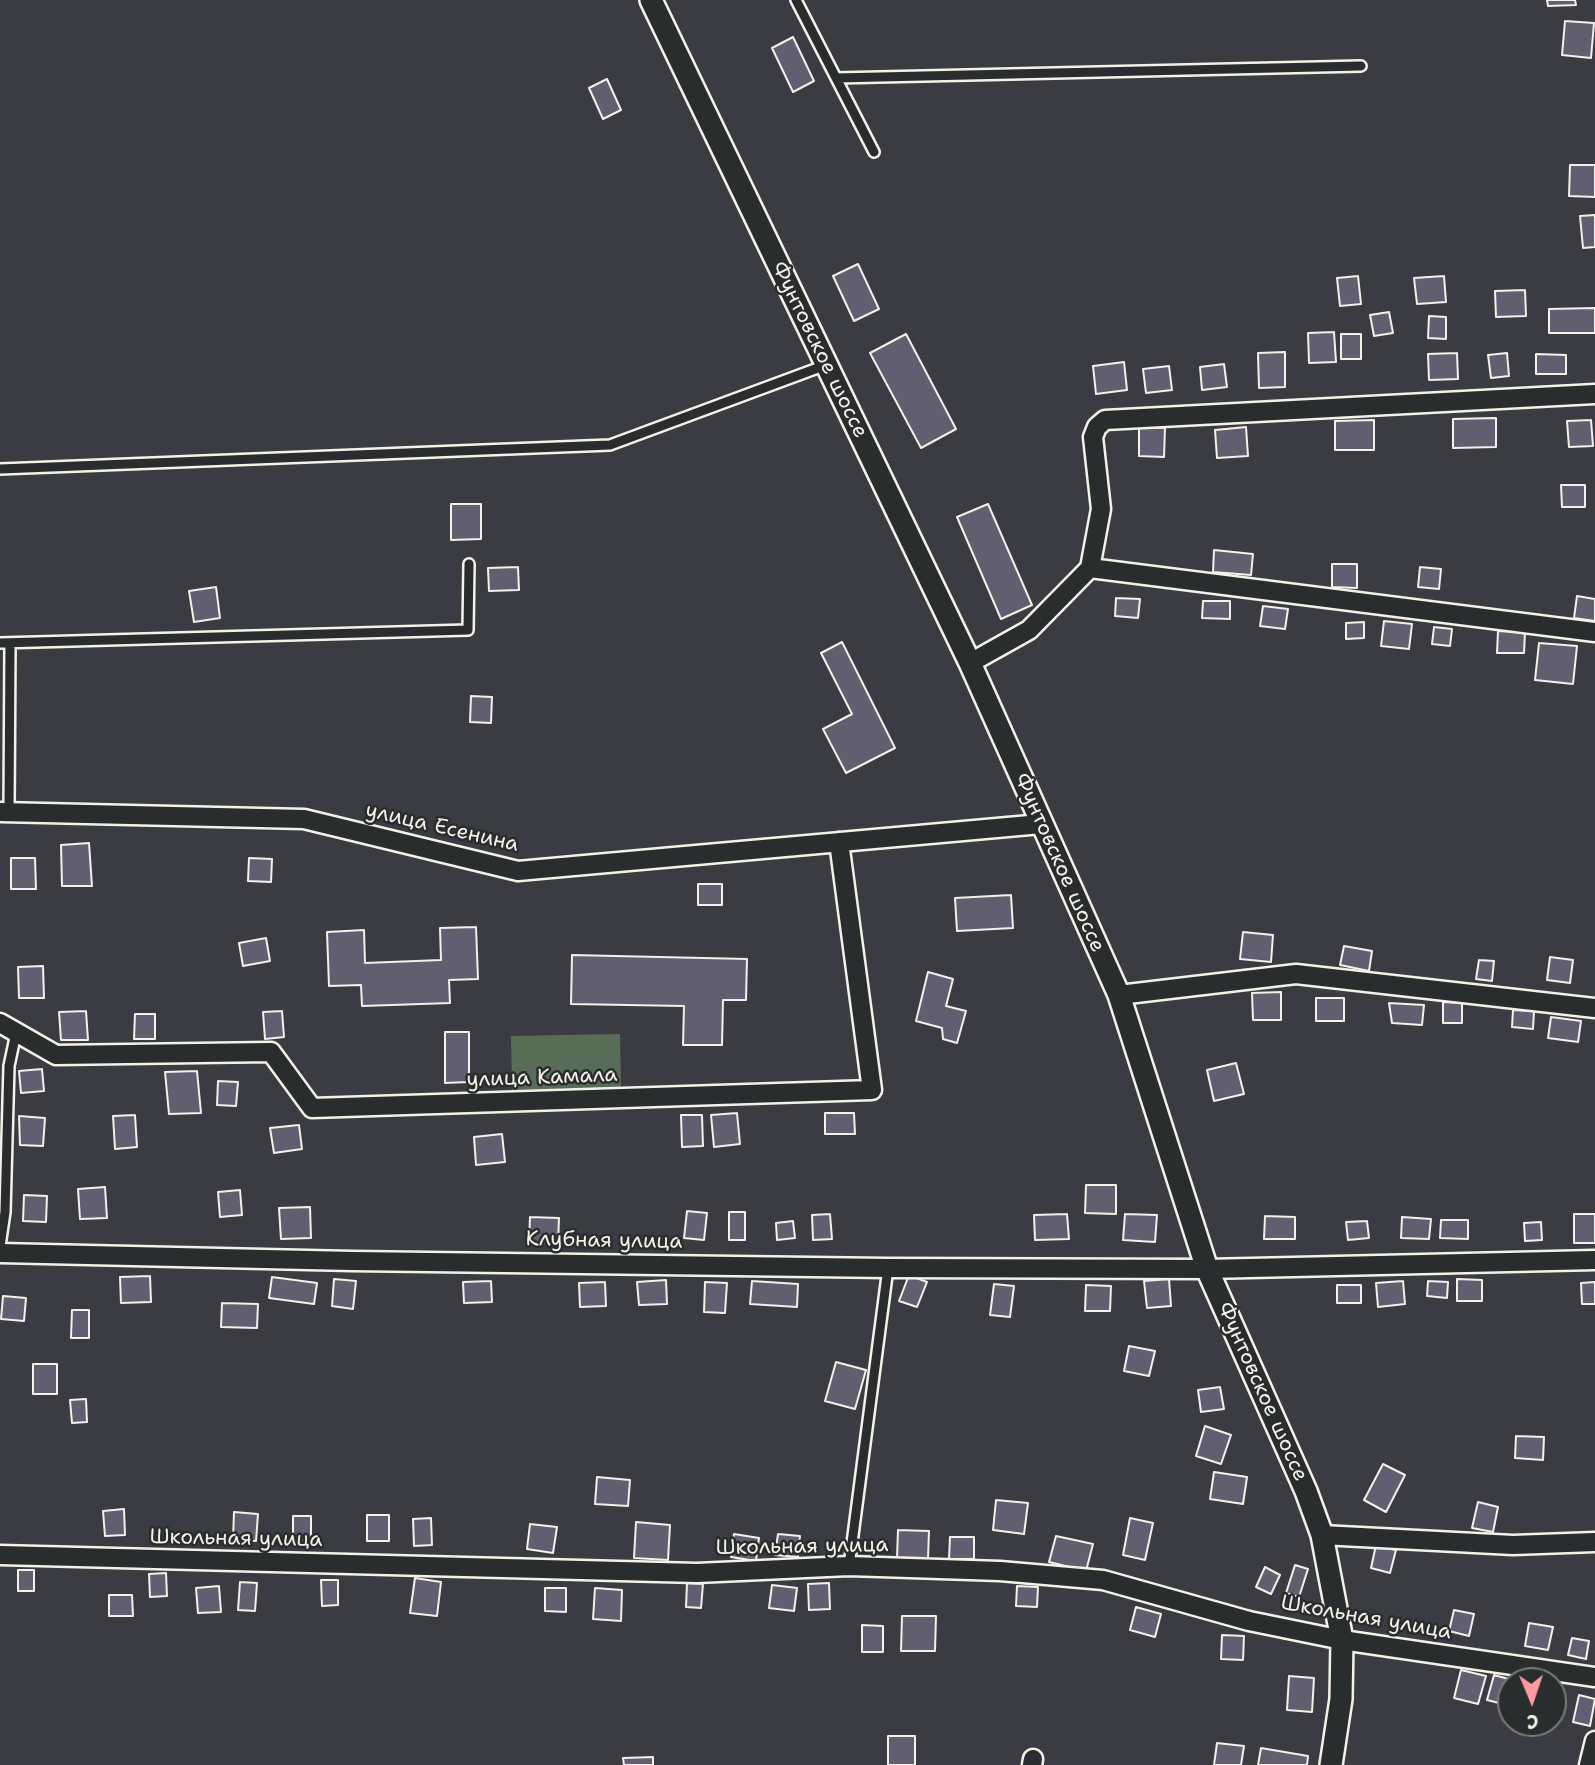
<!DOCTYPE html>
<html>
<head>
<meta charset="utf-8">
<style>
  body { margin:0 }
  #map { position:relative; width:1595px; height:1765px; overflow:hidden; background:#3a3c42; font-family:"Shantell Sans",sans-serif }
  canvas { display:block }
  .north { position:absolute; left:1497px; top:1667px; width:70px; height:70px; box-sizing:border-box; background:#2a2d2e; border:2px solid #7b7b78; border-radius:50%; rotate:178deg; font-size:19px; font-weight:700; line-height:28px; text-align:center; color:#f4f1e8 }
  .north::after { content:''; display:block; margin:auto; width:24px; height:32px; background:#ff9aa2; clip-path:polygon(50% 0,100% 100%,50% 72%,0 100%) }
</style>
</head>
<body>
<div id="map">
<canvas width="1595" height="1765"></canvas>
<div class="north">С</div>
</div>
<script>
const c = document.querySelector('canvas').getContext('2d');
c.lineJoin = 'round';
function fill(path, color) { c.fillStyle = color; c.fill(path, 'evenodd'); }
const toPath = rows => new Path2D(rows.map(r => 'M' + r).join(''));
function trace(path, color, width, dash) { c.strokeStyle = color; c.lineWidth = width; c.lineCap = dash ? 'butt' : 'round'; c.setLineDash(dash || []); c.stroke(path); }
function drawText(font, color, halo, rows, align = 'center') {
  c.font = font + ' "Shantell Sans",sans-serif'; c.lineWidth = 5; c.setLineDash([]); c.textBaseline = 'middle'; c.strokeStyle = halo; c.fillStyle = color; for (const [text, x, y, turn = 0] of rows) {
    c.save(); c.translate(x, y); c.rotate((+turn || 0) * Math.PI / 180); c.textAlign = isNaN(turn) ? turn : align; if (halo) c.strokeText(text, 0, 0); c.fillText(text, 0, 0); c.restore();
  }
}
const green = toPath([
  [620,1034,621,1088,512,1090,511,1036]
]);
const building = toPath([
  [1547,0,1575,0,1576,5,1548,6,1547,0],
  [1565,21,1594,23,1591,58,1562,55,1565,21],
  [793,37,814,81,793,92,772,48,793,37],
  [607,79,621,110,603,119,589,88,607,79],
  [1570,165,1595,165,1595,197,1569,196,1570,165],
  [1595,215,1595,247,1583,248,1580,216,1595,215],
  [858,264,879,309,854,321,833,276,858,264],
  [1358,276,1361,304,1340,306,1337,278,1358,276],
  [1444,276,1446,302,1417,304,1414,278,1444,276],
  [1525,290,1526,316,1496,317,1495,291,1525,290],
  [1595,308,1595,333,1549,333,1549,309,1595,308],
  [1389,312,1393,333,1374,336,1370,315,1389,312],
  [1429,316,1446,317,1446,339,1428,338,1429,316],
  [1334,332,1336,362,1309,363,1308,333,1334,332],
  [906,334,956,429,921,448,870,353,906,334],
  [1341,334,1361,334,1361,359,1341,359,1341,334],
  [1285,352,1285,387,1259,388,1258,353,1285,352],
  [1457,353,1458,379,1429,380,1428,354,1457,353],
  [1507,353,1509,376,1491,378,1488,355,1507,353],
  [1536,354,1566,355,1566,374,1536,374,1536,354],
  [1124,362,1127,390,1096,394,1093,366,1124,362],
  [1224,364,1227,387,1202,390,1200,367,1224,364],
  [1169,366,1172,390,1146,393,1143,369,1169,366],
  [1496,418,1496,447,1453,448,1453,419,1496,418],
  [1374,420,1374,450,1335,450,1335,421,1374,420],
  [1591,420,1593,446,1569,447,1567,421,1591,420],
  [1139,427,1165,428,1164,457,1139,456,1139,427],
  [1246,427,1248,456,1217,458,1215,430,1246,427],
  [1561,485,1585,485,1585,507,1562,507,1561,485],
  [451,504,481,504,481,539,451,540,451,504],
  [988,504,1032,605,1001,619,957,517,988,504],
  [1214,550,1253,554,1251,575,1213,572,1214,550],
  [1332,564,1357,564,1357,588,1332,587,1332,564],
  [518,567,519,590,489,591,488,568,518,567],
  [1420,567,1441,569,1439,589,1418,587,1420,567],
  [216,587,220,618,194,622,189,591,216,587],
  [1577,596,1595,599,1595,621,1574,618,1577,596],
  [1116,598,1140,599,1138,618,1115,616,1116,598],
  [1203,601,1230,601,1230,619,1202,618,1203,601],
  [1263,606,1288,609,1285,629,1260,626,1263,606],
  [1384,621,1412,624,1409,649,1381,646,1384,621],
  [1364,622,1364,638,1346,639,1346,623,1364,622],
  [1434,627,1452,629,1450,646,1432,644,1434,627],
  [1498,631,1525,632,1524,653,1497,653,1498,631],
  [842,642,895,748,846,773,823,729,852,714,821,653,842,642],
  [1539,643,1577,646,1573,684,1535,680,1539,643],
  [471,696,492,697,491,723,470,722,471,696],
  [89,843,92,886,62,886,61,845,89,843],
  [11,858,35,858,36,889,11,889,11,858],
  [249,858,272,859,271,882,248,881,249,858],
  [698,884,722,884,722,905,698,905,698,884],
  [1011,895,1013,928,957,931,955,898,1011,895],
  [476,927,478,979,449,980,450,1003,362,1006,361,985,329,986,327,932,364,930,365,963,441,960,440,928,476,927],
  [1243,932,1273,935,1271,962,1240,959,1243,932],
  [266,938,270,961,243,966,239,943,266,938],
  [1344,946,1372,951,1369,971,1340,965,1344,946],
  [572,955,747,959,746,1000,723,1000,722,1045,683,1045,684,1006,571,1004,572,955],
  [1550,957,1573,960,1570,983,1547,980,1550,957],
  [1479,960,1494,961,1492,981,1476,979,1479,960],
  [43,966,44,998,19,998,18,967,43,966],
  [928,972,953,979,946,1006,966,1011,957,1043,943,1039,942,1028,916,1021,928,972],
  [1281,992,1281,1020,1253,1020,1252,993,1281,992],
  [1316,998,1344,998,1344,1021,1316,1021,1316,998],
  [1443,1002,1462,1003,1462,1023,1443,1023,1443,1002],
  [1389,1003,1424,1005,1422,1025,1392,1023,1389,1003],
  [1513,1010,1534,1011,1533,1029,1512,1027,1513,1010],
  [86,1011,88,1040,61,1040,59,1012,86,1011],
  [282,1011,284,1037,265,1039,263,1012,282,1011],
  [135,1014,155,1014,155,1039,134,1039,135,1014],
  [1551,1017,1581,1021,1578,1042,1548,1038,1551,1017],
  [445,1032,469,1032,469,1082,445,1083,445,1032],
  [1236,1063,1244,1094,1214,1101,1207,1070,1236,1063],
  [42,1069,44,1091,21,1093,19,1071,42,1069],
  [197,1071,201,1113,169,1114,165,1072,197,1071],
  [218,1081,238,1082,236,1106,217,1105,218,1081],
  [737,1113,740,1144,714,1147,711,1115,737,1113],
  [825,1113,854,1113,855,1134,825,1134,825,1113],
  [135,1115,137,1147,115,1149,113,1116,135,1115],
  [681,1115,702,1115,703,1146,682,1147,681,1115],
  [19,1116,45,1118,43,1146,20,1145,19,1116],
  [299,1125,302,1149,274,1153,270,1128,299,1125],
  [502,1134,505,1162,476,1165,474,1137,502,1134],
  [1086,1185,1116,1185,1116,1214,1085,1213,1086,1185],
  [105,1187,107,1218,80,1219,78,1189,105,1187],
  [240,1190,242,1215,220,1217,218,1192,240,1190],
  [24,1195,47,1196,46,1222,23,1221,24,1195],
  [310,1207,311,1238,281,1239,279,1208,310,1207],
  [687,1211,707,1213,704,1240,684,1238,687,1211],
  [729,1212,745,1212,745,1240,729,1240,729,1212],
  [830,1214,832,1239,813,1240,812,1215,830,1214],
  [1067,1214,1069,1239,1035,1240,1034,1215,1067,1214],
  [1125,1214,1157,1215,1155,1242,1123,1240,1125,1214],
  [1574,1214,1595,1214,1595,1243,1574,1243,1574,1214],
  [1265,1216,1295,1217,1295,1239,1264,1239,1265,1216],
  [530,1217,559,1218,558,1243,529,1242,530,1217],
  [1402,1217,1431,1219,1429,1239,1401,1238,1402,1217],
  [1441,1220,1468,1220,1468,1239,1440,1238,1441,1220],
  [793,1221,795,1238,777,1240,776,1223,793,1221],
  [1367,1221,1369,1238,1348,1240,1346,1222,1367,1221],
  [1541,1222,1542,1240,1525,1241,1524,1223,1541,1222],
  [909,1275,927,1282,917,1307,899,1301,909,1275],
  [150,1276,151,1302,121,1303,120,1277,150,1276],
  [272,1277,317,1283,314,1304,269,1298,272,1277],
  [334,1279,356,1281,353,1309,332,1306,334,1279],
  [1169,1279,1171,1306,1147,1308,1144,1281,1169,1279],
  [1457,1279,1482,1280,1482,1301,1457,1301,1457,1279],
  [666,1280,667,1304,639,1305,637,1282,666,1280],
  [491,1281,492,1302,464,1303,463,1282,491,1281],
  [752,1281,798,1284,797,1307,750,1304,752,1281],
  [1403,1281,1405,1304,1378,1307,1376,1283,1403,1281],
  [1428,1281,1448,1282,1447,1298,1427,1296,1428,1281],
  [605,1282,606,1306,580,1307,579,1283,605,1282],
  [705,1282,727,1283,725,1313,704,1312,705,1282],
  [1595,1282,1595,1304,1582,1304,1581,1283,1595,1282],
  [994,1284,1014,1286,1010,1317,990,1315,994,1284],
  [1086,1285,1111,1286,1110,1311,1085,1311,1086,1285],
  [1337,1285,1361,1285,1361,1303,1337,1303,1337,1285],
  [3,1296,26,1298,24,1321,1,1319,3,1296],
  [222,1303,258,1304,257,1328,221,1327,222,1303],
  [72,1310,89,1310,89,1338,71,1338,72,1310],
  [1129,1346,1155,1351,1149,1376,1124,1371,1129,1346],
  [836,1362,866,1370,855,1409,825,1401,836,1362],
  [33,1364,57,1364,57,1394,33,1394,33,1364],
  [1220,1387,1224,1409,1201,1412,1198,1390,1220,1387],
  [86,1399,87,1422,72,1423,70,1400,86,1399],
  [1205,1426,1231,1435,1221,1464,1196,1456,1205,1426],
  [1516,1436,1544,1437,1543,1460,1515,1458,1516,1436],
  [1383,1464,1405,1475,1386,1512,1364,1500,1383,1464],
  [1214,1472,1247,1477,1243,1504,1210,1499,1214,1472],
  [597,1477,630,1480,628,1506,595,1504,597,1477],
  [996,1500,1028,1503,1024,1534,993,1530,996,1500],
  [1478,1502,1498,1507,1493,1532,1472,1528,1478,1502],
  [124,1509,125,1535,105,1536,103,1511,124,1509],
  [234,1512,258,1514,256,1541,233,1539,234,1512],
  [367,1515,389,1515,389,1541,367,1541,367,1515],
  [293,1516,311,1516,311,1540,293,1540,293,1516],
  [431,1518,432,1545,414,1546,413,1519,431,1518],
  [1130,1518,1153,1523,1145,1560,1123,1555,1130,1518],
  [636,1522,670,1525,668,1560,634,1558,636,1522],
  [530,1524,557,1527,553,1553,527,1549,530,1524],
  [898,1530,929,1531,928,1559,897,1558,898,1530],
  [734,1534,759,1538,756,1561,731,1557,734,1534],
  [778,1534,800,1536,798,1557,775,1555,778,1534],
  [1056,1536,1093,1544,1086,1571,1049,1562,1056,1536],
  [950,1537,974,1537,974,1559,949,1559,950,1537],
  [1376,1545,1396,1550,1390,1573,1371,1568,1376,1545],
  [1295,1565,1308,1569,1299,1597,1286,1593,1295,1565],
  [1265,1567,1280,1575,1271,1594,1256,1587,1265,1567],
  [18,1570,34,1570,34,1591,18,1591,18,1570],
  [166,1573,167,1596,150,1597,149,1574,166,1573],
  [415,1578,441,1582,437,1616,410,1613,415,1578],
  [321,1580,338,1580,338,1605,322,1606,321,1580],
  [240,1582,257,1583,255,1611,238,1610,240,1582],
  [687,1583,703,1584,701,1608,686,1607,687,1583],
  [829,1583,830,1609,809,1610,808,1584,829,1583],
  [772,1585,797,1588,794,1611,769,1608,772,1585],
  [219,1586,221,1612,198,1613,196,1588,219,1586],
  [1017,1586,1038,1587,1037,1607,1016,1606,1017,1586],
  [545,1588,566,1588,566,1612,545,1611,545,1588],
  [595,1588,622,1590,621,1621,593,1619,595,1588],
  [109,1595,132,1595,133,1616,109,1616,109,1595],
  [1136,1607,1161,1614,1155,1637,1130,1630,1136,1607],
  [1454,1610,1474,1614,1469,1636,1449,1631,1454,1610],
  [902,1616,936,1616,935,1651,901,1651,902,1616],
  [1529,1623,1553,1627,1548,1650,1525,1646,1529,1623],
  [862,1625,883,1626,883,1652,862,1652,862,1625],
  [1222,1635,1244,1636,1243,1660,1221,1659,1222,1635],
  [1572,1638,1589,1641,1586,1659,1568,1655,1572,1638],
  [1461,1670,1486,1676,1478,1704,1454,1698,1461,1670],
  [1494,1675,1516,1681,1511,1681,1511,1706,1487,1700,1494,1675],
  [1289,1676,1314,1678,1312,1712,1287,1710,1289,1676],
  [1579,1695,1595,1699,1590,1726,1573,1722,1579,1695],
  [888,1736,915,1736,915,1765,888,1765,888,1736],
  [1217,1743,1244,1746,1241,1765,1214,1765,1217,1743],
  [1261,1748,1308,1756,1307,1765,1258,1765,1261,1748],
  [653,1757,653,1765,624,1765,623,1758,653,1757]
]);
const service = toPath([
  [796,0,874,152],
  [836,78,1361,66],
  [0,469,610,445,826,365],
  [0,643,468,630,469,564],
  [9,812,10,643],
  [0,1246,5,1212,9,1066,16,1033],
  [849,1566,888,1268]
]);
const minor = toPath([
  [1090,568,1101,509,1093,437,1097,427,1105,420,1595,394],
  [970,663,1029,630,1090,568,1595,632],
  [0,812,304,819,518,871,1041,824],
  [1119,995,1296,974,1595,1008],
  [0,1023,56,1055,271,1052,312,1108,872,1090,839,842],
  [0,1253,352,1261,888,1268,1207,1269,1595,1260],
  [1322,1535,1513,1545,1595,1542],
  [0,1555,697,1573,849,1566,1000,1571,1103,1580,1249,1621,1342,1640,1595,1677],
  [1032,1765,1033,1759],
  [1589,1765,1595,1741]
]);
const tertiary = toPath([
  [651,0,970,663,1119,995,1207,1269,1306,1491,1322,1535,1342,1640,1341,1699,1331,1765]
]);
const streetNames = [
  ["Фунтовское шоссе",819,350,64],
  ["улица Есенина",442,828,13],
  ["Фунтовское шоссе",1059,863,66],
  ["улица Камала",542,1078,-2],
  ["Клубная улица",604,1241,1],
  ["Фунтовское шоссе",1262,1392,66],
  ["Школьная улица",236,1539,1],
  ["Школьная улица",802,1547,-1],
  ["Школьная улица",1366,1618,10]
];
fill(green, '#596c57');
fill(building, '#615e70');
trace(building, '#f4f1e8', 2);
trace(service, '#f4f1e8', 14);
trace(minor, '#f4f1e8', 23);
trace(tertiary, '#f4f1e8', 26);
trace(service, '#2a2d2e', 9);
trace(minor, '#2a2d2e', 18);
trace(tertiary, '#2a2d2e', 21);
drawText('21px', '#f4f1e8', '#2a2d2e', streetNames);
</script>
</body>
</html>
